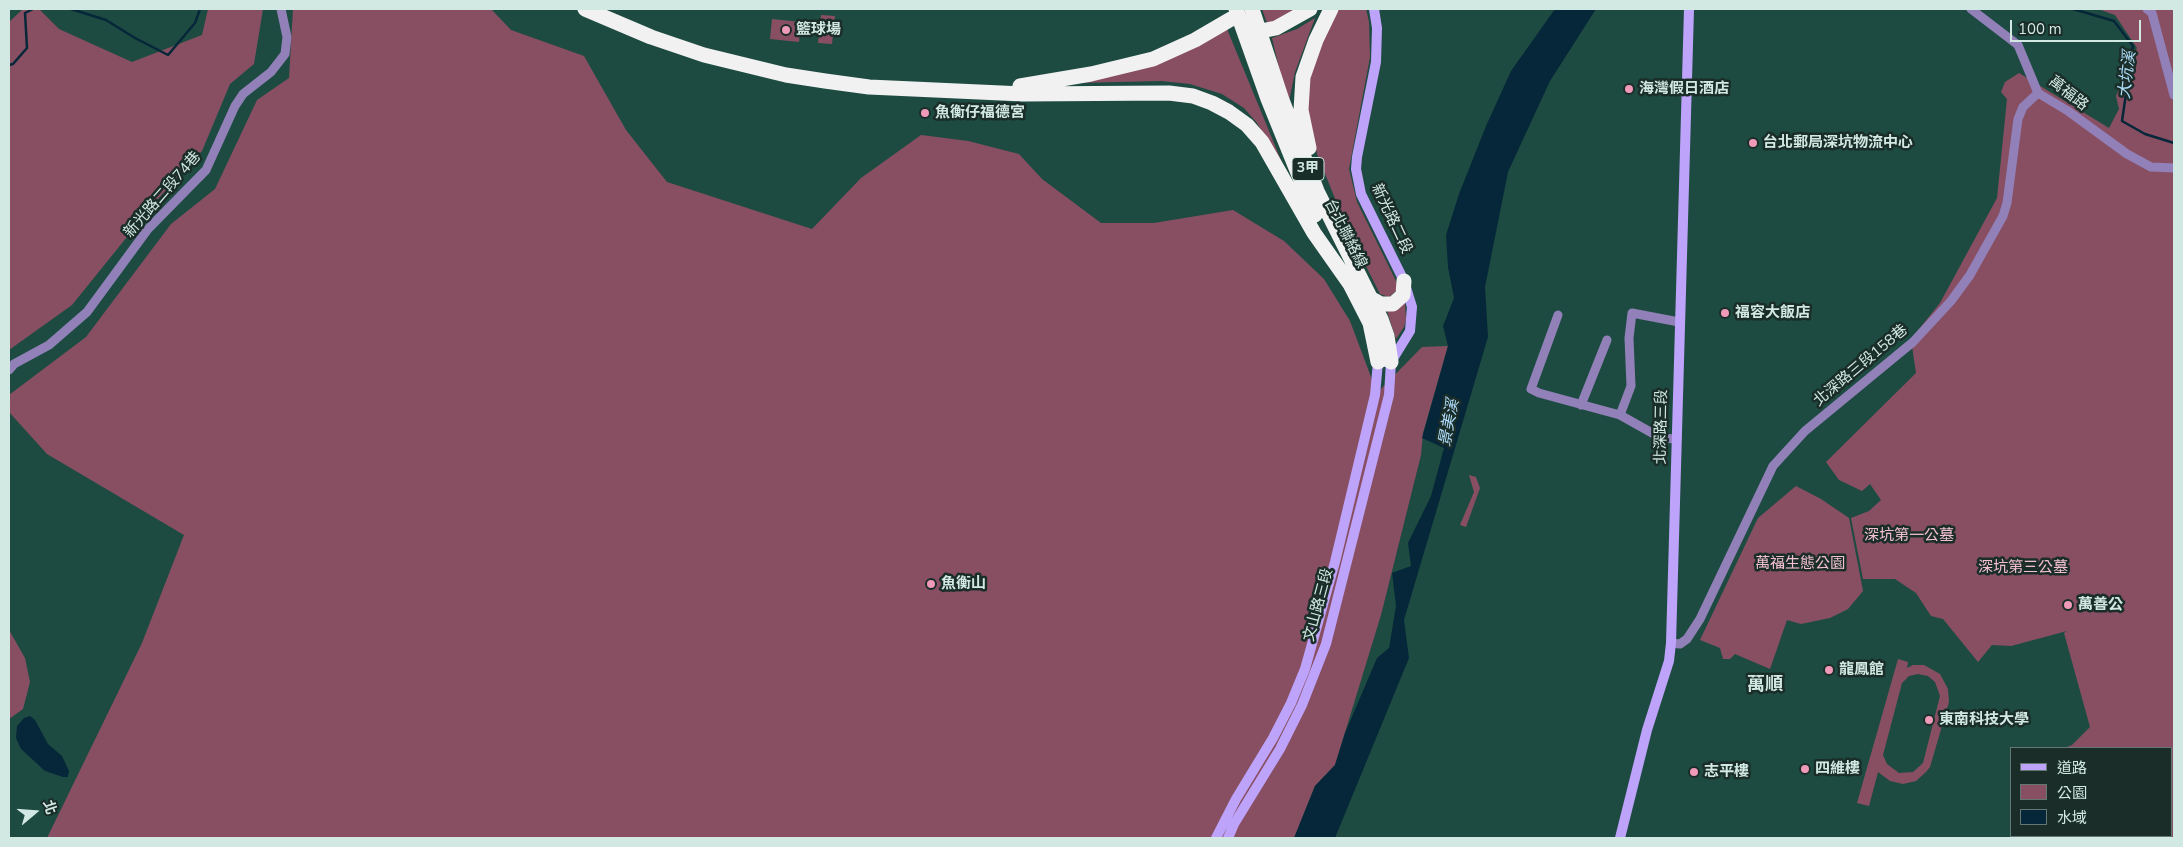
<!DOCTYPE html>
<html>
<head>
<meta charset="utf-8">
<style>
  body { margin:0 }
  #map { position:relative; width:2183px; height:847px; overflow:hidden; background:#1e4b41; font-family:"Nunito Sans","Noto Sans TC",sans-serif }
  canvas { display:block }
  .frame { position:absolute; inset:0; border:10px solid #d2e9e3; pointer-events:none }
  .legend { position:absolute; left:2010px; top:747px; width:162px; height:90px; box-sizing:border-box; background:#1a2d28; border:1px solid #647873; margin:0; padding:6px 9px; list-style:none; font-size:15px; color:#d2e9e3 }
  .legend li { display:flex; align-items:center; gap:10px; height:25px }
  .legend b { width:25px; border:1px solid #647873 }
  .north { position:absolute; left:10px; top:787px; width:50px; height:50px; -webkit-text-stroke:4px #1a2d28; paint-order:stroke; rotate:72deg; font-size:14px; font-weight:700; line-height:20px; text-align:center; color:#d2e9e3 }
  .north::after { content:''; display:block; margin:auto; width:18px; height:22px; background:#d2e9e3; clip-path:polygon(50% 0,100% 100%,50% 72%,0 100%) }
  .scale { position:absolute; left:2010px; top:20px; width:131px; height:22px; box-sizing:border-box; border:2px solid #d2e9e3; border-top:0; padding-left:6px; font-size:15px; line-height:18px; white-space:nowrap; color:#d2e9e3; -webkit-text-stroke:4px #1a2d28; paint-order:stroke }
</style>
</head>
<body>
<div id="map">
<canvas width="2183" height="847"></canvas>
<div class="frame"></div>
<ul class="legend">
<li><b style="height:6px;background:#bea3fb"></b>道路</li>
<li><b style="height:14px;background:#884f63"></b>公園</li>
<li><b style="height:14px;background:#052739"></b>水域</li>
</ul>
<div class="north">北</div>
<div class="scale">100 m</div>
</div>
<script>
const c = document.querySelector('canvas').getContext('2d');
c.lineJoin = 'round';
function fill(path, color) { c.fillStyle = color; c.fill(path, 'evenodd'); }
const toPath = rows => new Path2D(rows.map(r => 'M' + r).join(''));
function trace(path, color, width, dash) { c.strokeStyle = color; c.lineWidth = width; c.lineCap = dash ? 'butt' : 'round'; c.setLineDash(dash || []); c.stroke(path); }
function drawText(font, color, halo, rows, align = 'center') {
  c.font = font + ' "Nunito Sans","Noto Sans TC",sans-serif'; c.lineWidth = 5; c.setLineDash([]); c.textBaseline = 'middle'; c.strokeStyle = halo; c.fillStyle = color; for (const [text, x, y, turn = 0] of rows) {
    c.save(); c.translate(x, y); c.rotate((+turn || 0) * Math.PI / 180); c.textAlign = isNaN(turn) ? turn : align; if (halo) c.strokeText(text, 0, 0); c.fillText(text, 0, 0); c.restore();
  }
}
const green = toPath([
  [23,9,39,9,59,29,132,62,202,35,208,9,263,9,254,64,230,84,202,151,156,201,72,305,9,350,9,22],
  [293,9,491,9,511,30,584,56,626,130,667,182,812,229,861,178,921,135,968,141,1019,154,1042,179,1101,223,1154,223,1233,210,1284,241,1324,279,1350,321,1377,393,1422,347,1448,346,1423,433,1421,455,1381,615,1335,765,1315,786,1294,838,47,838,142,643,184,535,47,454,9,412,9,395,86,337,171,224,215,189,257,100,289,78],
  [1262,9,1300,9,1276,23,1267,23],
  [1338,9,1366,9,1369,22,1370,57,1349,169,1357,202,1397,283,1397,290,1389,297,1380,294,1347,228,1317,154,1308,119,1308,88,1316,55],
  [2098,9,2174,9,2174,838,2021,838,2021,836,2172,836,2172,748,2064,748,2072,745,2090,727,2064,633,2067,631,2011,646,1992,645,1978,662,1943,619,1931,616,1916,593,1895,579,1863,579,1851,518,1869,511,1881,500,1870,484,1862,491,1839,480,1826,462,1916,373,1911,339,1940,303,1997,198,2007,99,2001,92,2005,82,2019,73,2109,128,2119,109,2116,96,2137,48,2115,15],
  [821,15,835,16,832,44,818,43],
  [1315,18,1295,72,1288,106,1272,38,1297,29],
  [772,19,801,22,799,42,770,39],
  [1227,29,1283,165,1257,123,1244,108,1222,94,1190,84,1161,81,1075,83],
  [1405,303,1406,319,1404,327,1396,339,1387,311],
  [1469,475,1476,477,1480,488,1466,527,1460,525,1474,492],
  [1796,486,1821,499,1849,518,1863,591,1848,609,1830,618,1801,624,1787,620,1770,669,1735,654,1730,659,1723,659,1720,648,1700,640,1758,518],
  [9,630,25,658,30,682,23,709,9,719],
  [1898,659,1908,662,1907,668,1913,665,1924,665,1940,674,1948,689,1949,702,1930,767,1926,772,1916,781,1903,784,1890,781,1878,772,1869,806,1857,803],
  [1918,674,1928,676,1935,682,1940,696,1923,763,1913,772,1899,773,1887,764,1883,755,1902,683,1909,676]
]);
const water = toPath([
  [1555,9,1596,9,1550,81,1508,172,1485,287,1488,337,1404,620,1409,658,1335,838,1294,838,1315,786,1335,765,1345,733,1377,658,1389,648,1396,606,1392,573,1411,566,1408,543,1431,496,1444,448,1422,438,1448,346,1443,326,1454,298,1448,267,1446,235,1459,194,1486,126,1511,71],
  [30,716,35,720,48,744,62,756,69,771,68,777,63,777,45,771,21,749,16,738,17,726,24,718]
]);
const stream = toPath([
  [71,9,106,20,135,38,168,55,195,23,200,9],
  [2073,9,2114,21,2133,46,2122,121,2145,134,2174,143],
  [9,65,13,64,27,48,25,13,33,9]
]);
const street = toPath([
  [1971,9,2018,45,2038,93,2068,111,2127,154,2151,167,2174,168],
  [2147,9,2152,13,2174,95],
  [1558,315,1531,389,1539,393,1620,415,1661,438,1677,439],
  [9,370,14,364,49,345,87,312,148,229,206,170,235,106,243,94,271,72,285,54,287,37,281,9],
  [1581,405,1607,340],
  [1620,415,1631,386,1629,338,1632,313,1679,322],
  [1671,643,1680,644,1687,639,1700,619,1773,466,1805,431,1913,342,1951,301,1970,275,2003,216,2007,203,2018,119,2023,107,2038,93]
]);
const secondary = toPath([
  [1374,9,1377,28,1376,62,1357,157,1356,169,1361,194,1404,281,1412,307,1410,331,1391,362],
  [1216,838,1236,799,1273,738,1291,703,1305,669,1335,562,1375,395,1378,362,1385,362],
  [1228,838,1234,824,1280,749,1302,705,1326,644,1389,395,1391,362],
  [1620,838,1647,730,1669,661,1671,643,1689,9]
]);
const highway = toPath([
  [585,9,651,37,704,55,786,75,825,81,869,87,1023,94,1169,93,1193,96,1212,103,1229,112,1247,125,1262,142,1314,233,1352,287],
  [1236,9,1268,99,1315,215],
  [1252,9,1282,100,1317,191,1381,319,1387,336,1391,362],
  [1251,33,1276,28,1310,9],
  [1020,86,1091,74,1153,59,1195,40,1231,19],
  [1309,148,1301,110,1303,77,1316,40,1331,9],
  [1348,280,1370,323,1378,362],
  [1372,299,1381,304,1393,304,1403,295,1404,281]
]);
const markers = [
  [786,30,5,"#ef9ab8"],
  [1629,89,5,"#ef9ab8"],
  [925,113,5,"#ef9ab8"],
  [1753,143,5,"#ef9ab8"],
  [1725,313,5,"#ef9ab8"],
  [931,584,5,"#ef9ab8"],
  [2068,605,5,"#ef9ab8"],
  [1829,670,5,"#ef9ab8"],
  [1929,720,5,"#ef9ab8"],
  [1805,769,5,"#ef9ab8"],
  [1694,772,5,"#ef9ab8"]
];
const shields = [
  [1308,169,32]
];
const shieldNames = [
  ["3甲",1308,169]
];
const poiNames = [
  ["籃球場",796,30],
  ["海灣假日酒店",1639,89],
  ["魚衡仔福德宮",935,113],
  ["台北郵局深坑物流中心",1763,143],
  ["福容大飯店",1735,313],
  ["魚衡山",941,584],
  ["萬善公",2078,605],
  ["龍鳳館",1839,670],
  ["東南科技大學",1939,720],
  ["四維樓",1815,769],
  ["志平樓",1704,772]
];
const streetNames = [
  ["萬福路",2068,94,38],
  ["新光路二段74巷",163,195,-49],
  ["新光路二段",1391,219,65],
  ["台北聯絡線",1345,234,63],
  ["北深路三段158巷",1861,366,-40],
  ["北深路三段",1662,427,-89],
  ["文山路三段",1319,605,-75]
];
const parkNames = [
  ["深坑第一公墓",1909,536],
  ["萬福生態公園",1800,564],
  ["深坑第三公墓",2023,568]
];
const waterNames = [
  ["大坑溪",2128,75,-83],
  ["景美溪",1450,423,-79]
];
const quarterNames = [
  ["萬順",1765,686]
];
fill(green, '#884f63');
fill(water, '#052739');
trace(stream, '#052739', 2.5);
trace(street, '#9181b8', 9);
trace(secondary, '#bea3fb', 10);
trace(highway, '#f1f1f1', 15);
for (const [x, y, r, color] of markers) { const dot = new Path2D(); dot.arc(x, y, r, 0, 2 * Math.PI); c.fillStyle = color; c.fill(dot); trace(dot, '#1a2d28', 2); }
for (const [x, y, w] of shields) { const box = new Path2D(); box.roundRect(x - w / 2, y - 11.5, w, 23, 4); c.fillStyle = '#1a2d28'; c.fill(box); trace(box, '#d2e9e3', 1); }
drawText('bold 14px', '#d2e9e3', null, shieldNames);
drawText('bold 15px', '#d2e9e3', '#1a2d28', poiNames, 'left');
drawText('15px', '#d2e9e3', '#1a2d28', streetNames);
drawText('15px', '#f3c0d0', '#1a2d28', parkNames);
drawText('italic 16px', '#afdcfa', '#1a2d28', waterNames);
drawText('bold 18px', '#d2e9e3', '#1a2d28', quarterNames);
</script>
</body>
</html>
